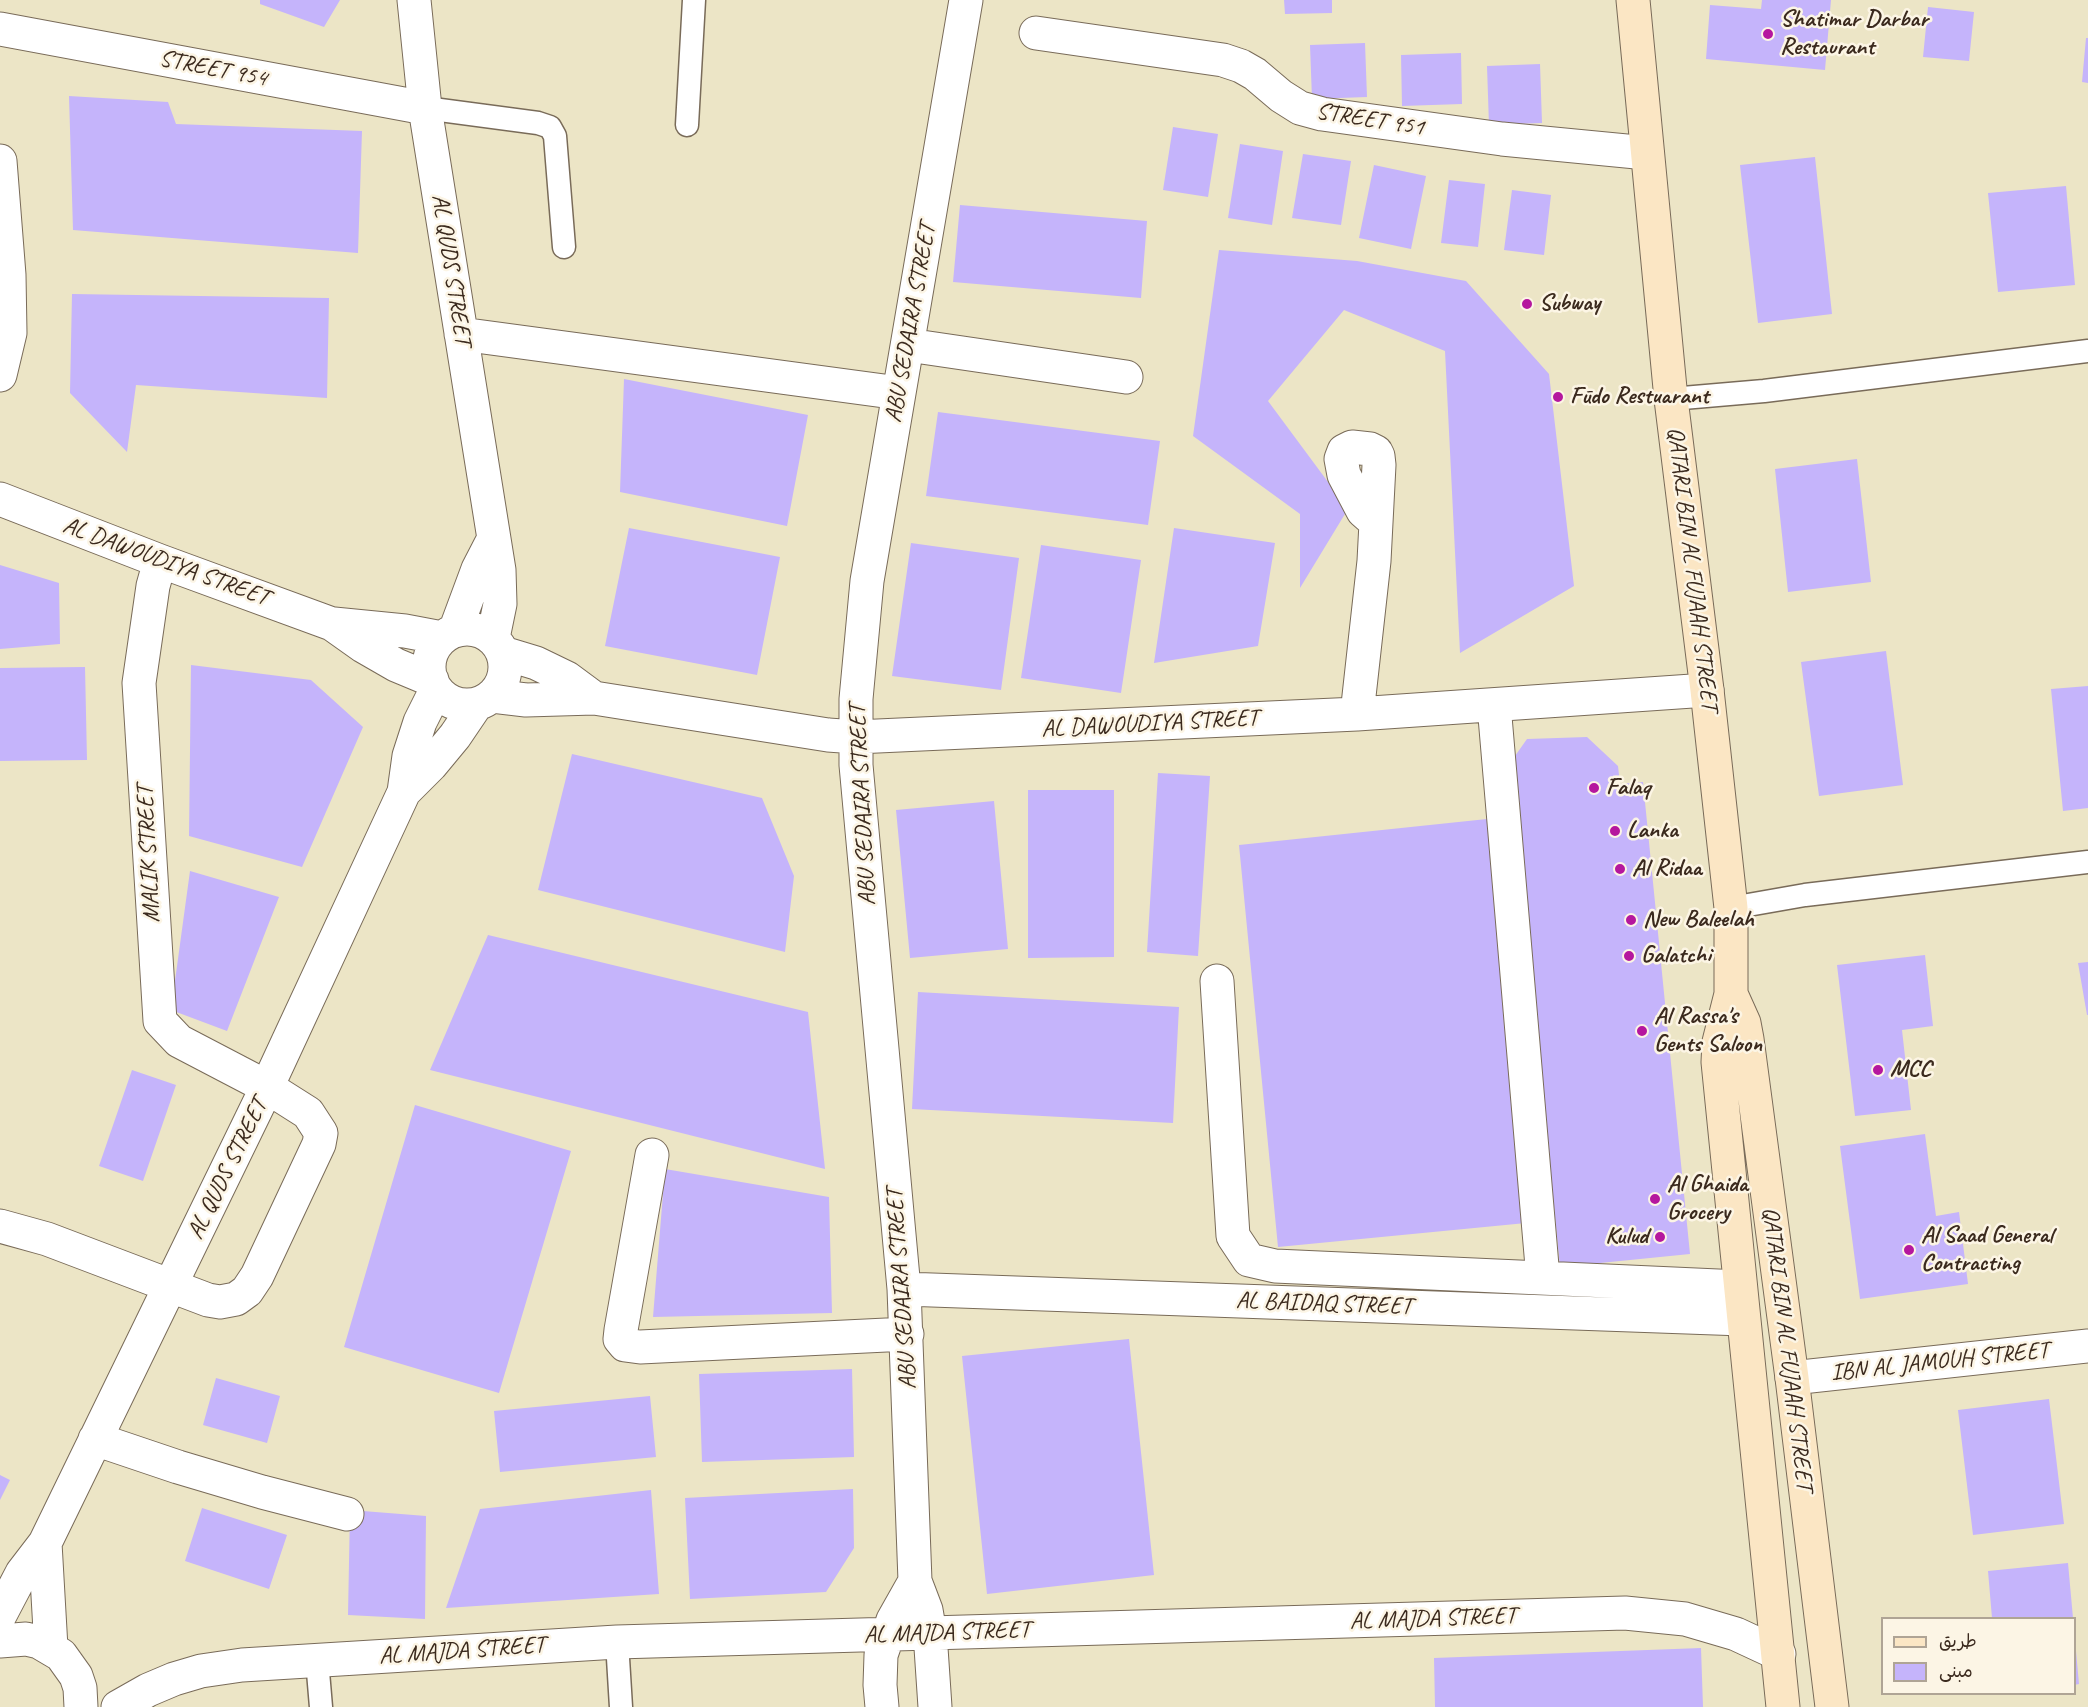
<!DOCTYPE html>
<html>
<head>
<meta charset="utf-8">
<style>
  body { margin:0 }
  #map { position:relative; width:2088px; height:1707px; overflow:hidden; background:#ece5c6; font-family:Caveat,"Playpen Sans Arabic",sans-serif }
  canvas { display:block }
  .legend { position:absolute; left:1881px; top:1617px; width:195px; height:78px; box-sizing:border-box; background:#fcf5e5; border:2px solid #afa495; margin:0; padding:8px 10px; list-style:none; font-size:18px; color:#3b2a1e }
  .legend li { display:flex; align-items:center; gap:12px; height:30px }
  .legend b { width:30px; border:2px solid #afa495 }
</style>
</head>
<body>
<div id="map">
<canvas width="2088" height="1707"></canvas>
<ul class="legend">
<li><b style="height:8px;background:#fbe6c4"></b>طريق</li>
<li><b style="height:16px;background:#c5b4fb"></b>مبنى</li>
</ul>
</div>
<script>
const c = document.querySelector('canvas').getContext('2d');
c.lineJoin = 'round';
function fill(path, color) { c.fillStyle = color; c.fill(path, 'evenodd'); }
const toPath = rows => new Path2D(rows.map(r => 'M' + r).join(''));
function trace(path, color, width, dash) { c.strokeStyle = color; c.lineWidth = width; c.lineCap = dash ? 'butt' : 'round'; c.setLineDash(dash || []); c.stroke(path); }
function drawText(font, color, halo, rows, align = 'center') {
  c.font = font + ' Caveat,sans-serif'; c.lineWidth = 5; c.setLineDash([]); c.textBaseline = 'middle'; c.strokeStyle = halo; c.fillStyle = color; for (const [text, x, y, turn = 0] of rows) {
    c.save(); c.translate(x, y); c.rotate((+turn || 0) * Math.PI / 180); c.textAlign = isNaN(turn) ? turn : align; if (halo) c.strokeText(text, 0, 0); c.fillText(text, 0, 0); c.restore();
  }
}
const building = toPath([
  [260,0,340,0,324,27,260,4],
  [1284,0,1332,0,1332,13,1285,14],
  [1762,0,1831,0,1825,70,1706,59,1710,5,1761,9],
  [1928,7,1974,12,1969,61,1923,57],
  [2086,38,2088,38,2088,83,2082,82],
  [1365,43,1367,97,1312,99,1310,45],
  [1461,53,1462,104,1402,106,1401,55],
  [1540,64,1542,123,1489,125,1487,66],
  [69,96,168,102,176,124,362,131,358,253,73,230],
  [1173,127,1218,134,1208,197,1163,190],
  [1240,144,1283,151,1272,225,1228,218],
  [1303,154,1351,161,1341,225,1292,218],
  [1815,157,1832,314,1758,323,1740,165],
  [1374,165,1426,176,1411,249,1359,238],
  [1449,180,1485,184,1478,247,1441,243],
  [2066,186,2075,285,1998,292,1988,193],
  [1512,190,1551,195,1544,255,1504,250],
  [960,205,1147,221,1141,298,953,282],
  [1219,250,1357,261,1466,281,1549,374,1574,586,1460,653,1445,351,1344,310,1268,401,1348,509,1300,588,1300,514,1193,436],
  [72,294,329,298,327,398,136,385,127,452,70,393],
  [624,379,808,415,787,526,620,492],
  [938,412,1160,441,1148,525,926,496],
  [1857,459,1871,582,1788,592,1775,469],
  [629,528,780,557,757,675,605,646],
  [1174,528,1275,543,1258,646,1154,663],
  [911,543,1019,558,1001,690,892,676],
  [1041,545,1141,560,1121,693,1021,678],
  [0,565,59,583,60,644,0,649],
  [1886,651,1903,785,1819,796,1801,662],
  [191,665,311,680,363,727,302,867,189,836],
  [85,667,87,760,0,761,0,668],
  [2088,686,2088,808,2063,811,2051,689],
  [1587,737,1618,766,1620,784,1643,782,1690,1254,1560,1267,1510,763,1527,739],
  [572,754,762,798,794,876,785,952,538,890],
  [1158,773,1210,776,1198,956,1147,952],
  [1028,790,1114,790,1114,957,1028,958],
  [994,801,1008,949,910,958,896,810],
  [1487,819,1526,1223,1278,1247,1239,845],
  [190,871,279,897,227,1031,171,1010],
  [488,935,808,1012,825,1169,430,1070],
  [1925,955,1933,1026,1902,1030,1911,1110,1855,1116,1837,965],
  [2088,962,2088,1015,2087,1015,2078,963],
  [918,992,1179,1007,1173,1123,912,1109],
  [132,1070,176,1085,143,1181,99,1166],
  [415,1105,571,1151,499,1393,344,1347],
  [1925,1134,1936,1216,1959,1212,1968,1284,1860,1299,1840,1146],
  [665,1169,829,1197,832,1313,653,1317],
  [1129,1339,1154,1575,987,1594,962,1356],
  [852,1369,854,1457,702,1462,699,1374],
  [216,1378,280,1396,267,1443,203,1425],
  [650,1396,656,1457,500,1472,494,1411],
  [2049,1399,2064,1524,1973,1535,1958,1410],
  [0,1475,10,1480,0,1500],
  [853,1489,854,1548,826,1592,690,1599,685,1498],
  [651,1490,659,1594,446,1608,480,1509],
  [202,1508,287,1535,269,1589,185,1561],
  [350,1510,426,1516,425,1619,348,1615],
  [2068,1563,2073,1618,1992,1618,1988,1571],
  [1701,1648,1703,1707,1435,1707,1434,1658],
  [2074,1651,2076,1651,2079,1684,2074,1685]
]);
const lane = toPath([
  [425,108,538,123,550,127,555,136,564,247],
  [687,125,694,0],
  [1671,399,1764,391,2088,351],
  [1731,908,1805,895,2088,862],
  [617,1642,621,1707],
  [317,1660,321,1707]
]);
const street = toPath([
  [414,0,425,108,499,570,500,604,493,638],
  [0,29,425,108],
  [1036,33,1223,60,1241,66,1255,74,1281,96,1300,108,1322,114,1502,139,1647,153],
  [0,161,9,275,10,333,0,375],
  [461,334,899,393],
  [908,345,1126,377],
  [0,499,160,561,332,624,363,646,396,665,432,680],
  [334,624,405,631,442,638],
  '429 667a38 38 0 1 1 76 0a38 38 0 1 1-76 0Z',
  [455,631,478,569,493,540],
  [503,653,536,663,567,678,594,698],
  [492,696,526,700,594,698,828,735,856,737,1357,714,1707,690],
  [1494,705,1543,1278],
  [1357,714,1374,561,1379,465,1378,456,1376,452,1370,449,1352,447,1344,451,1341,459,1344,475,1363,511,1371,518,1375,519],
  [404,792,431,765,455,736,476,705],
  [1217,981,1233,1236,1249,1260,1275,1266,1740,1287],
  [652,1155,621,1330,620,1339,625,1345,640,1347,907,1334],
  [0,1226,47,1239,208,1300,220,1302,236,1299,247,1291,257,1276,319,1144,321,1133,308,1113,267,1087,179,1041,160,1021,139,683,153,586,160,561],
  [904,1289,1743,1319],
  [1792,1378,2088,1346],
  [95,1439,178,1467,262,1492,347,1514],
  [45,1543,51,1648],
  [0,1615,22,1573,45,1543,267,1087,404,792,409,756,420,722,436,690],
  [0,1641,26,1639,39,1642,61,1655,76,1676,80,1688,81,1707],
  [118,1707,148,1690,174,1679,201,1671,242,1665,617,1642,1625,1613,1685,1619,1736,1634,1779,1654],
  [882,1707,880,1685,881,1655,893,1620,915,1581],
  [935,1707,930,1633,926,1610,915,1581,904,1289,856,765,856,699,867,581,966,0]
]);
const secondary = toPath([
  [1633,0,1671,399,1707,690,1731,908,1731,994,1719,1042,1718,1062,1783,1707],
  [1731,994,1744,1023,1747,1039,1792,1378,1832,1707]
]);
const markers = [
  [1768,34,6,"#b5179e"],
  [1527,304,6,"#b5179e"],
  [1558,397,6,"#b5179e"],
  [1594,788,6,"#b5179e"],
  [1615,831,6,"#b5179e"],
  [1620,869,6,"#b5179e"],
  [1631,920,6,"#b5179e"],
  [1629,956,6,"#b5179e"],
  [1642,1031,6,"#b5179e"],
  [1878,1070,6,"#b5179e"],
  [1655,1199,6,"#b5179e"],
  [1660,1237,6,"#b5179e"],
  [1909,1250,6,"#b5179e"]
];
const poiNames = [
  ["Shatimar Darbar",1780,20],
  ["Restaurant",1780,48],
  ["Subway",1539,304],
  ["Fūdo Restuarant",1570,397],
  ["Falaq",1606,788],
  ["Lanka",1627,831],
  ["Al Ridaa",1632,869],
  ["New Baleelah",1643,920],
  ["Galatchi",1641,956],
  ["Al Rassa's",1654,1017],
  ["Gents Saloon",1654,1045],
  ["MCC",1890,1070],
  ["Al Ghaida",1667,1185],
  ["Grocery",1667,1213],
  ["Al Saad General",1921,1236],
  ["Contracting",1921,1264],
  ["Kulud",1648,1237,"right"]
];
const streetNames = [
  ["STREET 954",213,69,11],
  ["STREET 951",1370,120,9],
  ["AL QUDS STREET",451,270,81],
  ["ABU SEDAIRA STREET",911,323,-80],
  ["AL DAWOUDIYA STREET",166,562,20],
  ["QATARI BIN AL FUJAAH STREET",1692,569,83],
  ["AL DAWOUDIYA STREET",1150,724,-3],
  ["ABU SEDAIRA STREET",863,805,-93],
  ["MALIK STREET",149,854,-93],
  ["AL QUDS STREET",228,1169,-64],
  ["ABU SEDAIRA STREET",902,1289,-94],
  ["AL BAIDAQ STREET",1324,1304,2],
  ["QATARI BIN AL FUJAAH STREET",1787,1349,83],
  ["IBN AL JAMOUH STREET",1940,1362,-6],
  ["AL MAJDA STREET",1433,1619,-2],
  ["AL MAJDA STREET",947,1633,-2],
  ["AL MAJDA STREET",462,1651,-4]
];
fill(building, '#c5b4fb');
trace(lane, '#796b59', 25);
trace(street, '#796b59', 35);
trace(secondary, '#796b59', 35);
trace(lane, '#fff', 22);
trace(street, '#fff', 33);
trace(secondary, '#fbe6c4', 33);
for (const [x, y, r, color] of markers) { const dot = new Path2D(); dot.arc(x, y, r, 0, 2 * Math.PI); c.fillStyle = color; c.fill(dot); trace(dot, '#fcf5e5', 2); }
drawText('bold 24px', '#3b2a1e', '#fcf5e5', poiNames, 'left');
drawText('24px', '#3b2a1e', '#fcf5e5', streetNames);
</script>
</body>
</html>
